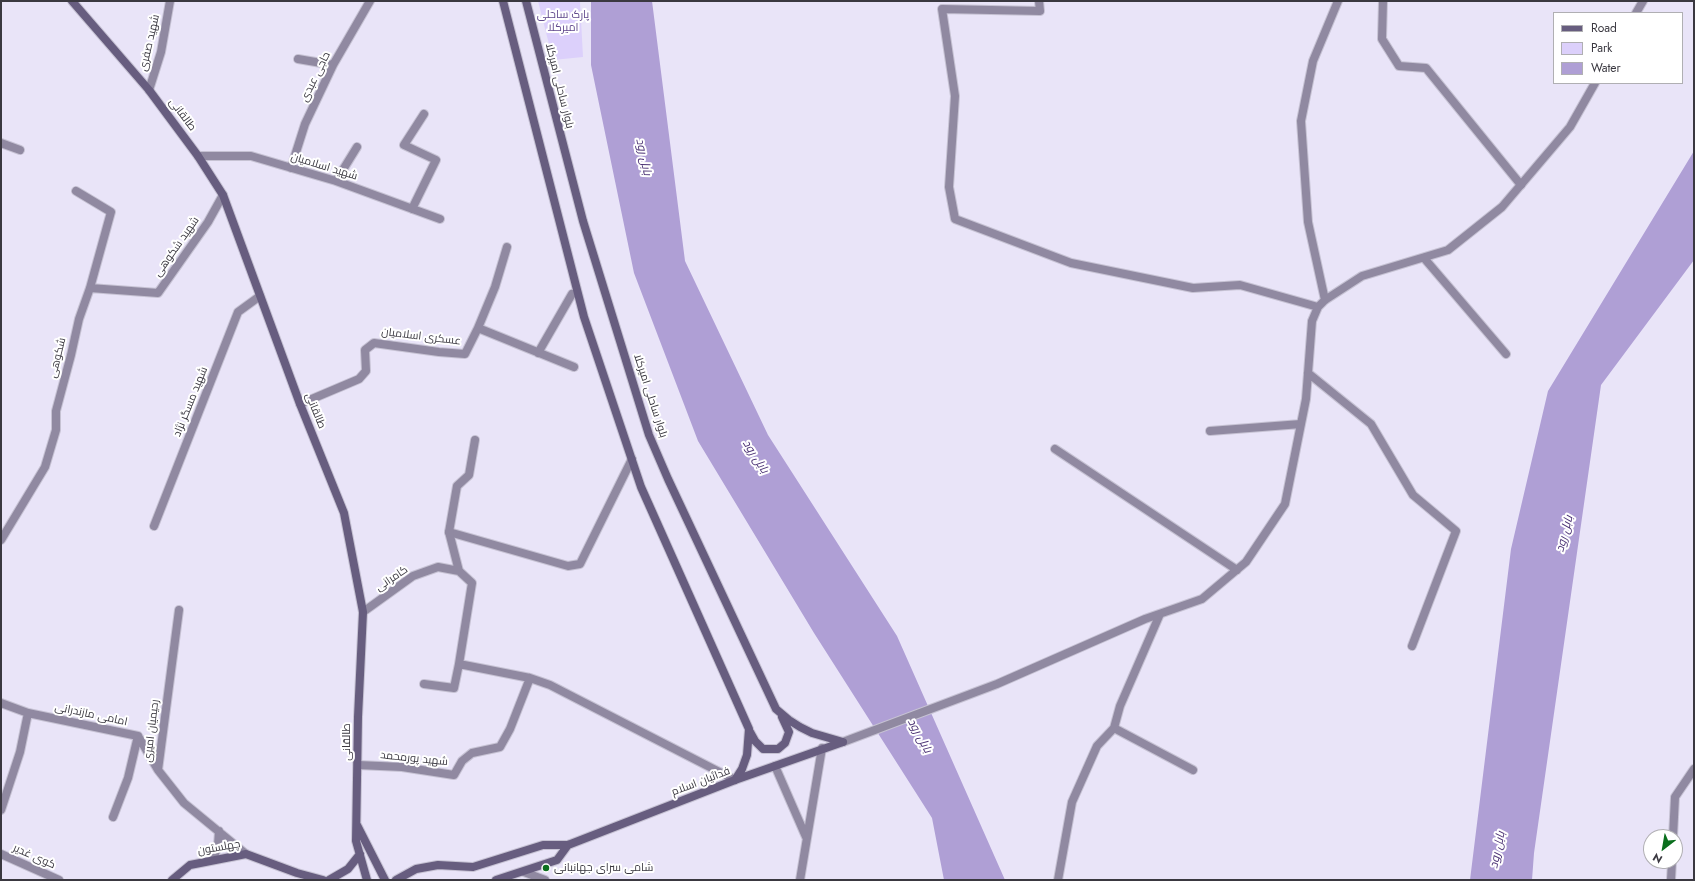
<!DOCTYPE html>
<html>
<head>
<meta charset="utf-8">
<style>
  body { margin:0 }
  #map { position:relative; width:1695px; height:881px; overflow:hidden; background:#e9e4f8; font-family:Jost,sans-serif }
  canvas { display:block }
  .frame { position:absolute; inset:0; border:2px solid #3a3840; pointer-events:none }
  .legend { position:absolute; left:1553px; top:12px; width:130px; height:72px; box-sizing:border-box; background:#fff; border:1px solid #b0afb3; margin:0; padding:5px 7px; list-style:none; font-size:12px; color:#3a3840 }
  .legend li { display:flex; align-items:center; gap:8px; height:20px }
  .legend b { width:20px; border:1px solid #b0afb3 }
  .north { position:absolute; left:1643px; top:829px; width:40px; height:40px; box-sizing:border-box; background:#fff; border:1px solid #b0afb3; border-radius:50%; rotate:211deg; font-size:11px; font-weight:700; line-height:16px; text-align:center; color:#3a3840 }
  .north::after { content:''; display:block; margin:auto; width:14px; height:18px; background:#0b6f1e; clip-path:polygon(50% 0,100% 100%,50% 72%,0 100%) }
</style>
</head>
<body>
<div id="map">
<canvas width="1695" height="881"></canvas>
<div class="frame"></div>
<ul class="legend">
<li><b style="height:5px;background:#675d7f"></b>Road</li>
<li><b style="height:11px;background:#dcd0fb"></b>Park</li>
<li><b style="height:11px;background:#af9fd5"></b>Water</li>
</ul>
<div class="north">N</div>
</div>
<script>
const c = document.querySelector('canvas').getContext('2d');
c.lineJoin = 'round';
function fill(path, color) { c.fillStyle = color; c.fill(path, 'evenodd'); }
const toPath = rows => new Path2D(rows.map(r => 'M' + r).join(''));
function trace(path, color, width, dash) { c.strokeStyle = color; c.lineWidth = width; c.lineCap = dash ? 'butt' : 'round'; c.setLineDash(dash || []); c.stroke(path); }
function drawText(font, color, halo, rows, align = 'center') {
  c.font = font + ' Jost,Cairo,sans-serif'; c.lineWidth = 4; c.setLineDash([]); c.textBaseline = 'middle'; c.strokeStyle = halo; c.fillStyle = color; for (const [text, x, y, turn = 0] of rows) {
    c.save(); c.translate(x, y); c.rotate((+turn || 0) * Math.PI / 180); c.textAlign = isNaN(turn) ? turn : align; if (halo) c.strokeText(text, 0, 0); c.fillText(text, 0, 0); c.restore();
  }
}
const green = toPath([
  [538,1,580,1,583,57,553,60]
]);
const water = toPath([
  [591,1,652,1,685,261,768,435,897,636,1005,880,944,880,932,818,814,633,698,441,634,273,591,65],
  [1694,151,1694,260,1601,385,1534,853,1532,880,1470,880,1511,549,1548,391]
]);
const service = toPath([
  [1383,1,1382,39,1399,66,1426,68,1521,185],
  [449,532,568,566,580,564,632,459],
  [775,766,806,837],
  [524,872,545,880],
  [800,880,822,748]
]);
const minor = toPath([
  [1039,1,1040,11,942,9,955,96,949,187,955,219,1071,263,1193,288,1240,285,1318,307],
  [1636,13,1643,1],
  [298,59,333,65],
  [149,90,161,52,170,1],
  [1,143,20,150],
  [198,156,251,156,336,181,440,219],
  [291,168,305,124,333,65,370,1],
  [336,181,357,147],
  [412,209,436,160,404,145,424,114],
  [1424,258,1506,354],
  [90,288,158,293,208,222,223,195],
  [1325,300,1308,222,1301,121,1313,61,1338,1],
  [478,328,495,287,507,247],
  [538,353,572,294],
  [1308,373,1371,424,1413,495,1456,531,1412,646],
  [300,404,359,379,366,371,365,350,374,343,439,352,465,354,478,328,574,367],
  [1210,431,1301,424],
  [475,440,469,475,457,486,449,532,459,571,472,583,459,664,530,678,550,685,735,780],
  [1055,449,1237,570],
  [154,526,238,312,260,296],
  [1,540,45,467,56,430,56,411,71,355,79,319,90,288,111,212,76,191],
  [179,610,158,770,184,803,246,854],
  [363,612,413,576,438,567,459,571],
  [424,684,454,688,459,664],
  [1,703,28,713,138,736,158,770],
  [1114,728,1193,770],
  [843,742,997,684,1145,619,1202,599,1246,562,1285,504,1306,399,1312,321,1318,307,1325,300,1362,276,1448,250,1502,207,1570,127,1595,83],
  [358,765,402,767,454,775,462,761,472,753,500,747,510,729,530,678],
  [1,810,20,752,28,713],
  [113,817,128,778,138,736],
  [1673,837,1675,797,1694,769],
  [1,854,59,880],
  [213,860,218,845,219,831],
  [1058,880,1072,802,1097,746,1114,728,1120,706,1160,614],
  [1671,880,1672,861]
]);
const secondary = toPath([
  [72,1,149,90,198,156,223,195,300,404,344,513,363,612,358,717,356,841,367,880],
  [503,1,584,317,641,487,749,729,747,755,742,769,735,780],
  [526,1,583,221,649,435,668,479,776,709,789,720,800,727,812,733,843,742],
  [750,732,755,741,763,749,778,749,785,743,789,732,782,717],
  [357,825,385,880],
  [172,880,190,865,246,854,297,873,323,880],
  [329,880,348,869,360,854],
  [396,880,416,869,438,865,473,867,543,845,568,845,735,780,843,742],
  [496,880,557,860,568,845]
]);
const markers = [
  [546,868,4,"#0b6f1e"]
];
const parkNames = [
  ["پارک ساحلی",563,15],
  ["امیرکلا",563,28]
];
const streetNames = [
  ["شهید صفری",150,43,-77],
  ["حاجی عبدی",316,77,-64],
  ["بلوار ساحلی امیرکلا",559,86,76],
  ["طالقانی",182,115,53],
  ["شهید اسلامیان",324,167,17],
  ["شهید شکوهی",177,247,-55],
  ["عسکری اسلامیان",421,337,7],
  ["شکوهی",58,358,-76],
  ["بلوار ساحلی امیرکلا",650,396,72],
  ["شهید مسگر نژاد",191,402,-68],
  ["طالقانی",315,411,68],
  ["کامرانی",392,579,-34],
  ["امامی مازندرانی",91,715,12],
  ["رحیمیان امیری",152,731,-83],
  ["طالقانی",347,742,-90],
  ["شهید پورمحمد",414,759,6],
  ["فدائیان اسلام",701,782,-21],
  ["چهلستون",219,848,-10],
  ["کوی غدیر",34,857,24]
];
const poiNames = [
  ["شامی سرای جهانبانی",554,868]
];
const waterNames = [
  ["بابل رود",643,157,78],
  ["بابل رود",755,457,57],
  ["بابل رود",1565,534,-75],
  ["بابل رود",919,736,61],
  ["بابل رود",1498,850,-78]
];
fill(green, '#dcd0fb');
fill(water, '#af9fd5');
trace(service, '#c6c2d3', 10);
trace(minor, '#c6c2d3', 10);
trace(secondary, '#c6c2d3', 10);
trace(service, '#9089a1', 8);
trace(minor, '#9089a1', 8);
trace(secondary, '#675d7f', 8);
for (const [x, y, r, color] of markers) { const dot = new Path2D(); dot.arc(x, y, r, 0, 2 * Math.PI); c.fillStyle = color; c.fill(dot); trace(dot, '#fff', 1.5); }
drawText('11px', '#60488c', '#fff', parkNames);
drawText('11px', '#3a3840', '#fff', streetNames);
drawText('11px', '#3a3840', '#fff', poiNames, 'left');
drawText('italic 12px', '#4b3274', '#fff', waterNames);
</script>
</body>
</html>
